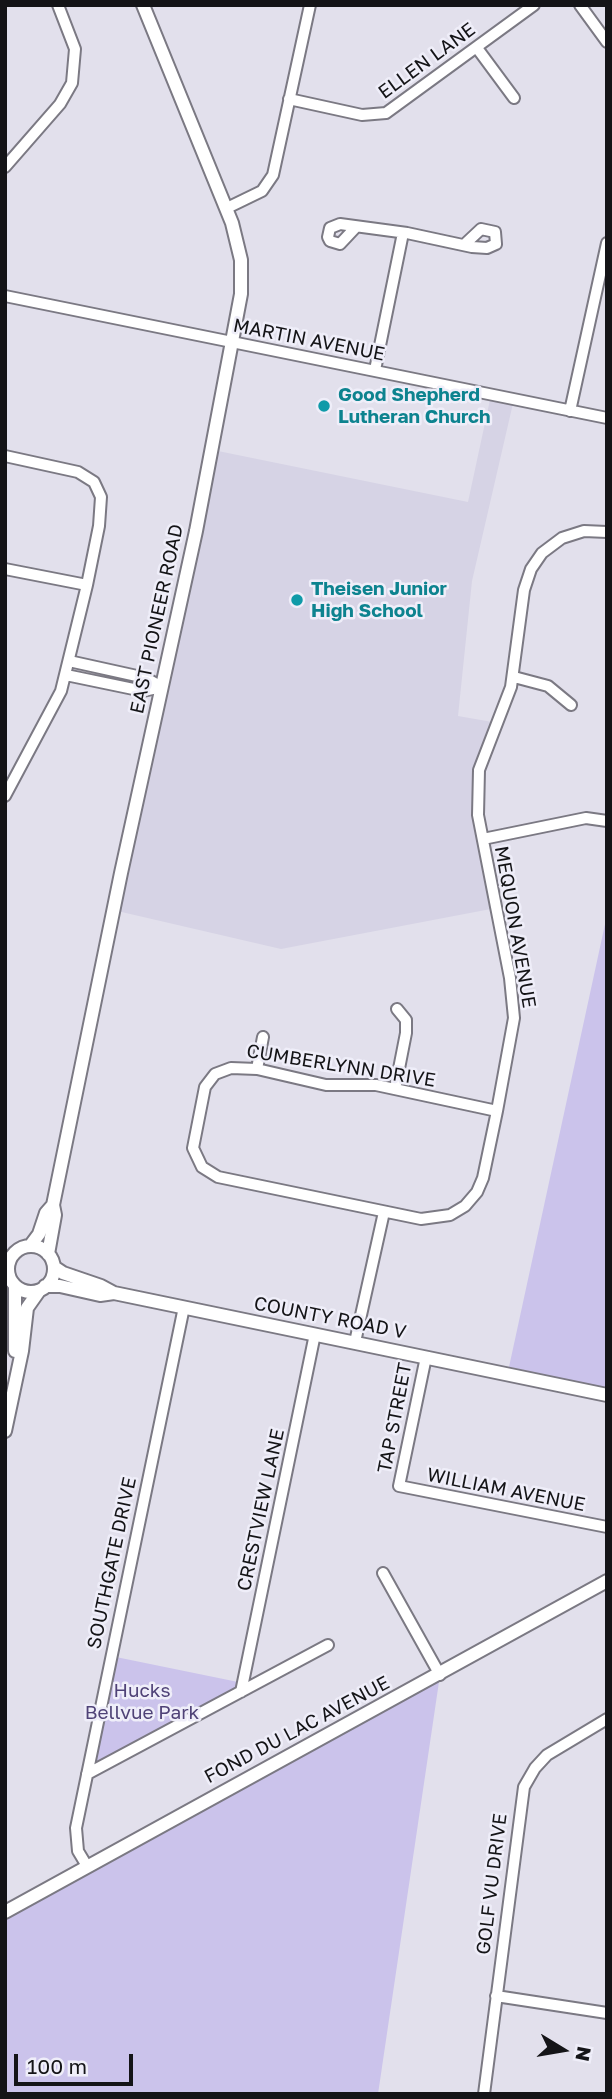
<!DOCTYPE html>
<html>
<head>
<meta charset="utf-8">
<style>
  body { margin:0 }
  #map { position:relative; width:612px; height:2099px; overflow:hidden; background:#e2e0ec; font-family:"Golos Text",sans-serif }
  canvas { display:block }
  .frame { position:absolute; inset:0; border:7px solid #141417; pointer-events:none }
  .north { position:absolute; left:528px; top:2015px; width:70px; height:70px; -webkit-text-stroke:5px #efeef9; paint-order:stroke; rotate:101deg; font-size:19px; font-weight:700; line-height:28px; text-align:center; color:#141417 }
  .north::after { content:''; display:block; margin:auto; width:24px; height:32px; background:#141417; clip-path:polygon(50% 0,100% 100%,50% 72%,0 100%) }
  .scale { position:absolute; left:14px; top:2054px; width:119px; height:32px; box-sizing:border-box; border:4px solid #141417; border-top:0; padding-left:9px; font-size:21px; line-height:24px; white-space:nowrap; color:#141417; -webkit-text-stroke:5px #efeef9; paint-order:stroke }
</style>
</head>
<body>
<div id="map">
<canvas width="612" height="2099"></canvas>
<div class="frame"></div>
<div class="north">N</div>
<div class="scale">100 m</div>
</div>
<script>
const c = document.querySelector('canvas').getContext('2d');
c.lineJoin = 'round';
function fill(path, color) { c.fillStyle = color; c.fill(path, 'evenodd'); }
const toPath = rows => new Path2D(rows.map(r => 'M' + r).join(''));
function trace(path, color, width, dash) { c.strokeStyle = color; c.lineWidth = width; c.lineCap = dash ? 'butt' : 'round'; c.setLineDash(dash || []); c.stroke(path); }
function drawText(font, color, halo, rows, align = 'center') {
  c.font = font + ' "Golos Text",sans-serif'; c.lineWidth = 5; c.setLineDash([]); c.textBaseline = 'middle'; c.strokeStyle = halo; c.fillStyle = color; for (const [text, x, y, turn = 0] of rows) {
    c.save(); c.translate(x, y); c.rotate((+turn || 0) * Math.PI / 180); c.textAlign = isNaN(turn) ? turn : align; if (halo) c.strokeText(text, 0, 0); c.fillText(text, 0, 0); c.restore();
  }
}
const built = toPath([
  [491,395,514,399,472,581,458,716,498,723,479,770,476,798,496,908,281,949,113,910,213,450,468,502]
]);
const green = toPath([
  [607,915,607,1388,509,1367],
  [111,1656,243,1683,241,1692,87,1774],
  [440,1675,378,2094,5,2094,5,1912]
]);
const minor = toPath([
  [580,5,607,42],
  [477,48,514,98],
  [289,99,362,115,386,113,534,5],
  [5,167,60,104,72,83,75,49,58,5],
  [227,208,262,191,273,175,310,5],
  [356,227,340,244,330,241,328,237,330,228,340,224,407,233,472,247,487,248,496,244,495,232,481,229,465,244],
  [5,296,607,418],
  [375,370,403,233],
  [570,411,607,243],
  [5,456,78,472,94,482,101,497,99,526,87,585,61,691,5,796],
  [5,569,87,585],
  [69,661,146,678,162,687],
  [66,675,143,691,162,687],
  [514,677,548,686,571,705],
  [483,839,586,818,607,821],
  [257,1069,263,1037],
  [395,1089,406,1033,406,1020,397,1009],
  [497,1111,376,1085,326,1085,257,1069,231,1068,215,1074,205,1087,193,1148,202,1167,218,1177,421,1219,450,1215,465,1206,477,1192,483,1178,497,1111,514,1018,510,978,478,815,479,770,511,687,524,590,531,569,542,553,562,538,584,531,607,532],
  [355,1342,384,1212],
  [426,1357,399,1486,607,1527],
  [383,1573,440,1675],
  [241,1692,315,1334],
  [87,1774,328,1645],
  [87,1866,78,1851,76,1828,184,1307],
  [496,1996,607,2013],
  [484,2094,524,1787,535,1768,547,1755,607,1719]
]);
const major = toPath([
  [30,1246,39,1234,46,1213,53,1205,121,873,196,531,241,294,241,260,232,223,143,5],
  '8 1269a23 23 0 1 1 46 0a23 23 0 1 1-46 0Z',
  [48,1254,55,1215,53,1205],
  [54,1267,63,1273,101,1286,114,1293],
  [15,1286,15,1351],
  [45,1286,60,1286,100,1295,114,1293,607,1395],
  [5,1431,22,1351,27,1308,39,1291],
  [5,1912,607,1581]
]);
const markers = [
  [324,406,7,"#0f9aa8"],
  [297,600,7,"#0f9aa8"]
];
const streetNames = [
  ["ELLEN LANE",427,61,-36],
  ["MARTIN AVENUE",309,340,11],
  ["EAST PIONEER ROAD",157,619,-78],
  ["MEQUON AVENUE",515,927,80],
  ["CUMBERLYNN DRIVE",341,1066,9],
  ["COUNTY ROAD V",330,1318,11],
  ["TAP STREET",395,1418,-79],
  ["WILLIAM AVENUE",506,1490,11],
  ["CRESTVIEW LANE",261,1510,-78],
  ["SOUTHGATE DRIVE",112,1563,-78],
  ["FOND DU LAC AVENUE",297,1730,-28],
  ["GOLF VU DRIVE",492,1884,-83]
];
const cultureNames = [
  ["Good Shepherd",338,395],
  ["Lutheran Church",338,417],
  ["Theisen Junior",311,589],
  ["High School",311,611]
];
const parkNames = [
  ["Hucks",142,1691],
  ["Bellvue Park",142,1713]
];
fill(built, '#d6d3e5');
fill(green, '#cbc3eb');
trace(minor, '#7b7983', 14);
trace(major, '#7b7983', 16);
trace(minor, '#fff', 10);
trace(major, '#fff', 12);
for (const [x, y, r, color] of markers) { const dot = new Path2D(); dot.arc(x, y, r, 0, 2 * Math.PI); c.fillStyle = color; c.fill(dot); trace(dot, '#efeef9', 2.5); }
drawText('19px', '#141417', '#efeef9', streetNames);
drawText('bold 19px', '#0d838f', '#efeef9', cultureNames, 'left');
drawText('19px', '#4f4277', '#efeef9', parkNames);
</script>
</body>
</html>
